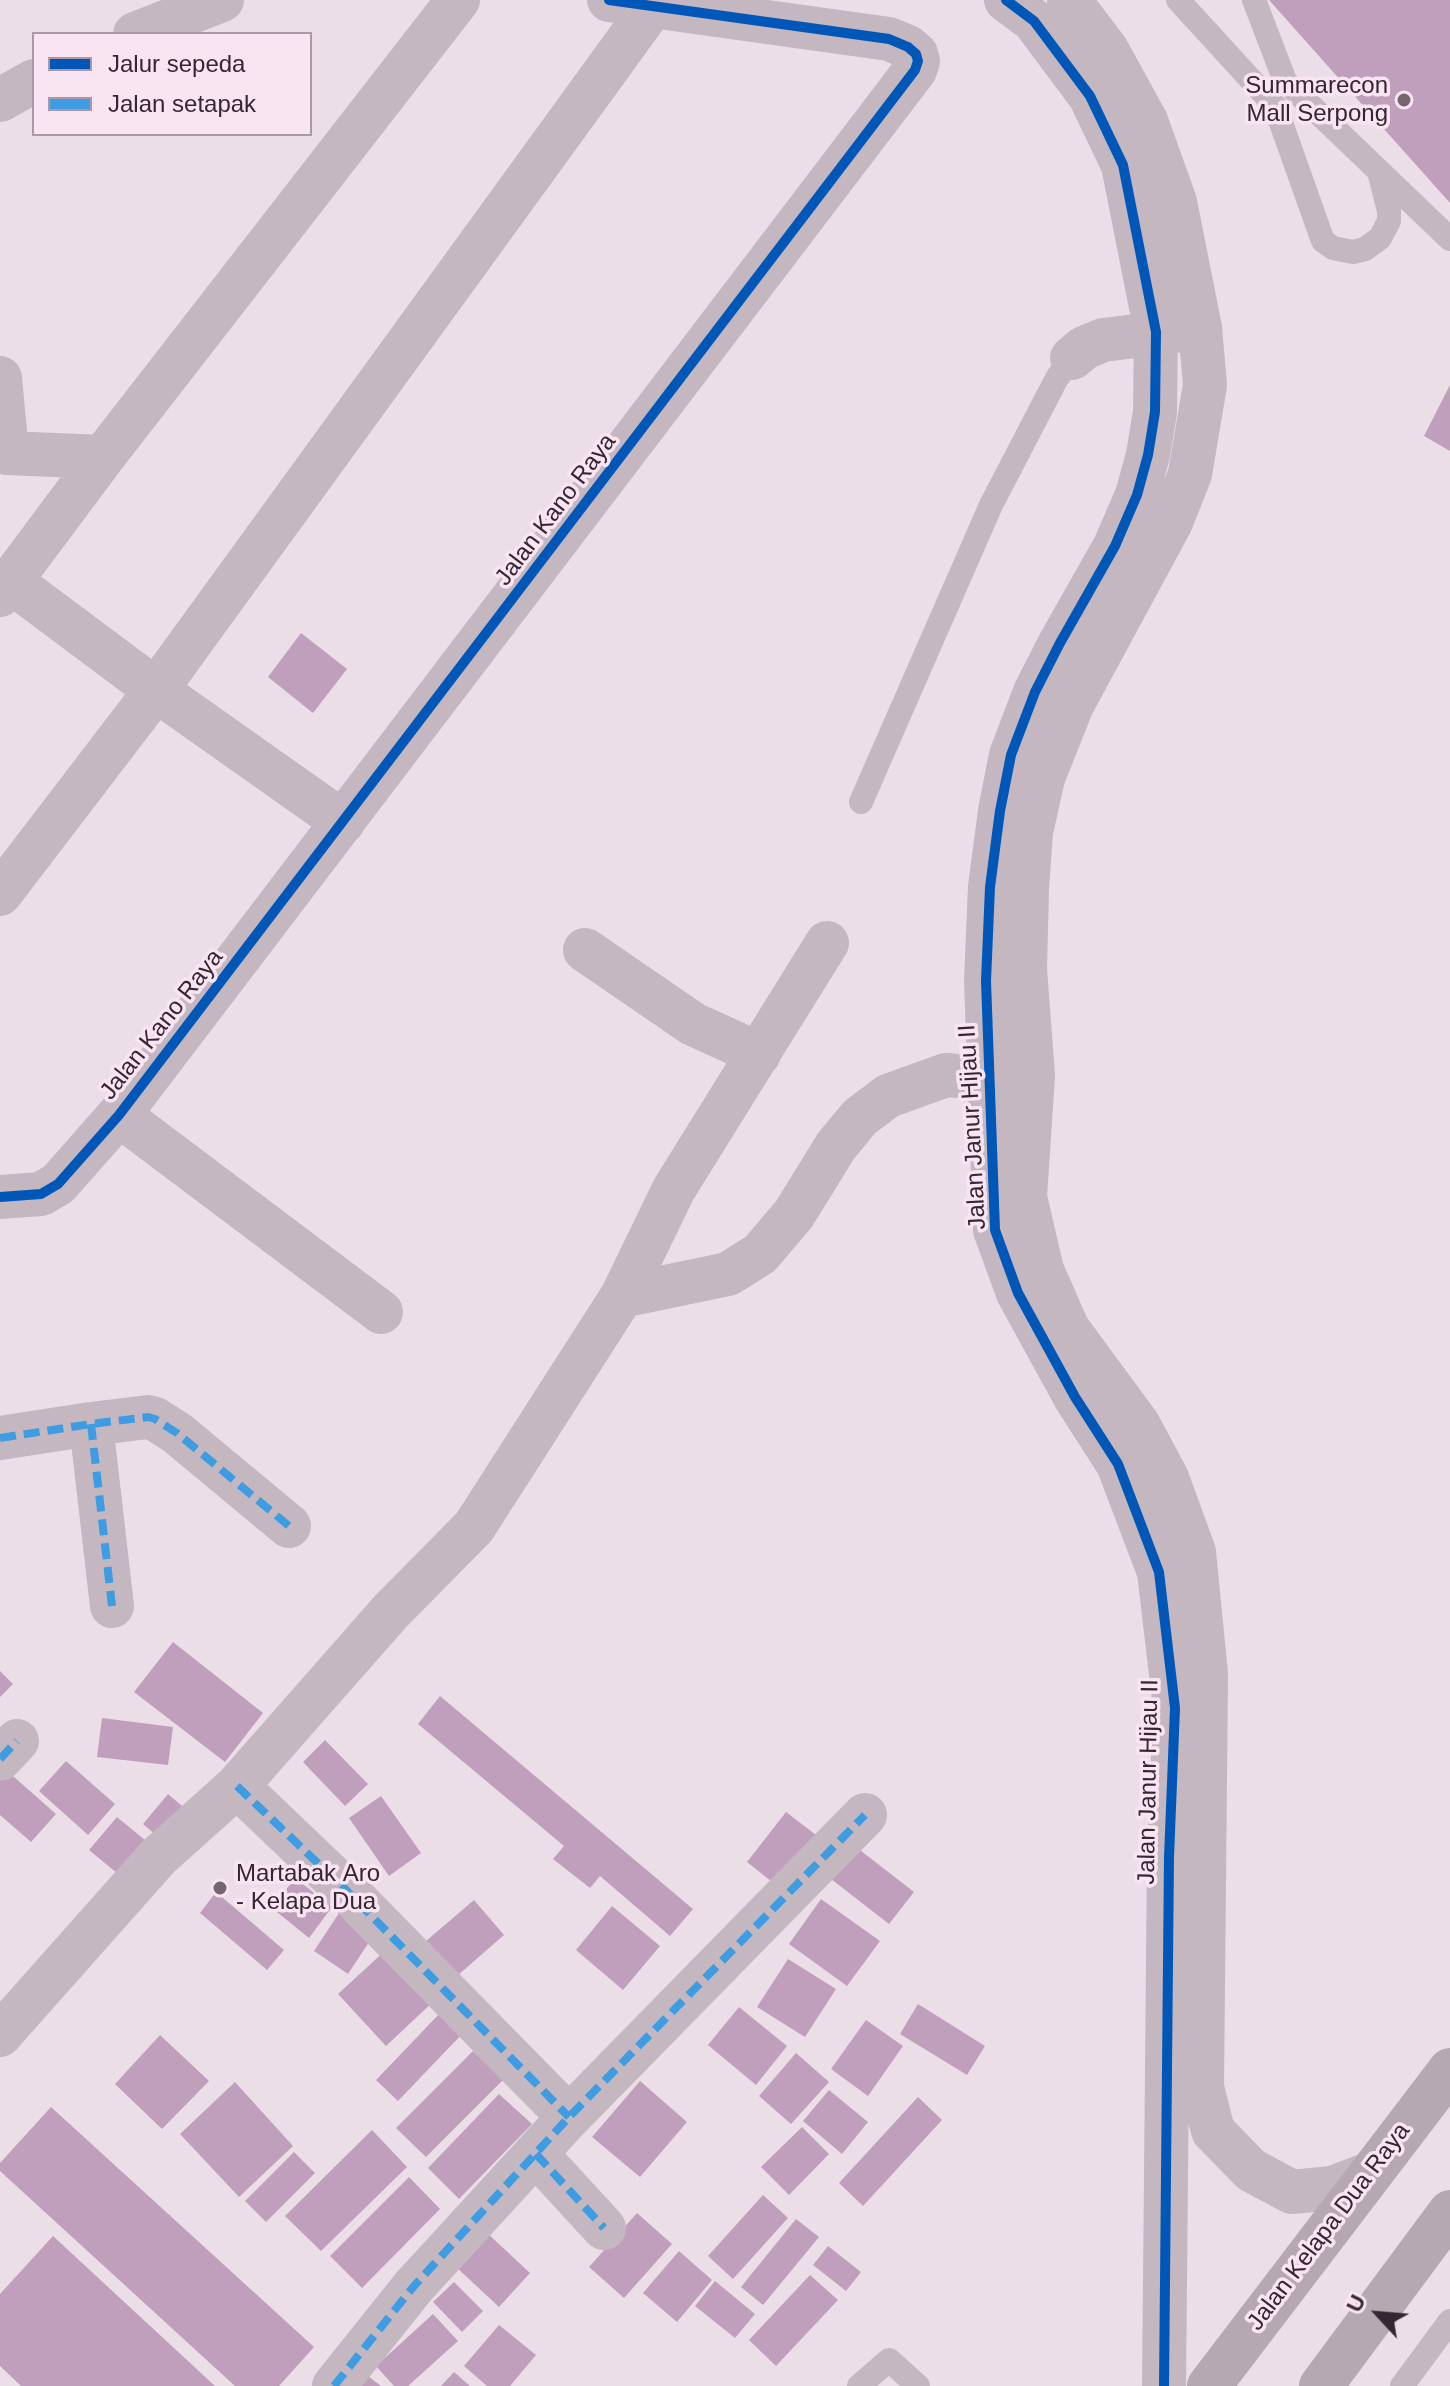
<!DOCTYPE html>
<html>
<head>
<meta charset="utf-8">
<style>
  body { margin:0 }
  #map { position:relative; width:1450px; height:2386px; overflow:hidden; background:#ebdee7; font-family:Arial,sans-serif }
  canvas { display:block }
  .legend { position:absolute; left:32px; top:32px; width:280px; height:104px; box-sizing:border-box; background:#f9e4f2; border:2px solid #ab98a6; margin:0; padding:10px 14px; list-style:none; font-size:24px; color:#352633 }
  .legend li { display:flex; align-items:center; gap:16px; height:40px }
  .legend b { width:40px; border:2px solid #ab98a6 }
  .north { position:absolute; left:1338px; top:2274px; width:80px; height:80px; -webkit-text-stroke:6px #f9e4f2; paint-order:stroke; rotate:296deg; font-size:22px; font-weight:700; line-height:32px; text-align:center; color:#352633 }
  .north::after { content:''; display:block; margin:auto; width:28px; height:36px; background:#352633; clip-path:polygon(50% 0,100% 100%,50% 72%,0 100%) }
</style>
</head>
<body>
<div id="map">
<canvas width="1450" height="2386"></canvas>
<ul class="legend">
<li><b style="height:10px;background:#0057b8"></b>Jalur sepeda</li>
<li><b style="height:10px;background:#3e9ce2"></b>Jalan setapak</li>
</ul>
<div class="north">U</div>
</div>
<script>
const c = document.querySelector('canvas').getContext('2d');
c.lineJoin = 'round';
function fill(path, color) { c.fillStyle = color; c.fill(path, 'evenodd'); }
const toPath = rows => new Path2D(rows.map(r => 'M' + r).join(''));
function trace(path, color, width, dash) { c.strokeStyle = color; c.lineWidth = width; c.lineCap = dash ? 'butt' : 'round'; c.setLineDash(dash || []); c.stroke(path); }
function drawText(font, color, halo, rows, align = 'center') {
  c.font = font + ' Arial,sans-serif'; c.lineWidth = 7; c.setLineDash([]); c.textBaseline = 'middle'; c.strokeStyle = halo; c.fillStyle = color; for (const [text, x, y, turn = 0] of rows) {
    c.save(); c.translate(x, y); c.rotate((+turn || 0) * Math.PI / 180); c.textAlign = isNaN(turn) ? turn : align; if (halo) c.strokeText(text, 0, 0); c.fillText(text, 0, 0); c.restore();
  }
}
const building = toPath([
  [1269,0,1450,0,1450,203],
  [1450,385,1450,451,1424,436],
  [301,633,347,669,313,713,268,677],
  [173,1642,263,1713,225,1762,134,1692],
  [0,1671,13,1684,0,1697],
  [440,1696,693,1909,670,1936,600,1876,590,1888,553,1859,564,1846,418,1724],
  [102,1718,173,1727,168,1765,97,1757],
  [325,1740,368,1784,345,1806,303,1762],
  [66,1761,115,1804,88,1835,39,1791],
  [5,1769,56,1814,31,1842,0,1815,0,1775],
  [168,1794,188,1811,163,1841,143,1824],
  [381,1796,421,1853,389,1876,349,1818],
  [786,1812,816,1835,776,1885,747,1862],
  [117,1817,151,1845,123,1878,89,1850],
  [847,1840,914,1892,889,1924,822,1872],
  [295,1878,332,1907,309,1938,272,1908],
  [216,1892,284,1950,267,1970,200,1913],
  [821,1899,880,1941,847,1986,789,1944],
  [474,1900,504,1935,457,1976,426,1941],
  [345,1904,379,1927,348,1974,314,1951],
  [612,1906,660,1946,623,1990,576,1950],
  [388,1948,435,2000,386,2046,338,1994],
  [788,1959,836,1989,805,2037,757,2007],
  [918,2004,985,2046,967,2075,900,2034],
  [739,2007,787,2046,756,2085,708,2045],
  [442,2011,464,2032,398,2101,376,2080],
  [866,2020,903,2046,868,2096,831,2069],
  [160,2035,209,2081,162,2129,115,2084],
  [473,2051,503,2080,426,2157,396,2128],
  [796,2053,829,2082,791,2124,759,2096],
  [640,2081,687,2122,640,2177,592,2137],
  [235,2082,293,2146,239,2197,180,2134],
  [829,2090,868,2122,842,2154,803,2121],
  [499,2094,532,2124,459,2199,428,2168],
  [918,2097,942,2120,863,2206,839,2183],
  [51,2107,314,2347,279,2386,235,2386,0,2171,0,2163],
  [802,2127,829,2154,789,2195,761,2167],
  [372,2130,407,2167,321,2251,285,2216],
  [294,2152,315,2173,266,2222,245,2201],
  [409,2177,440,2209,362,2288,330,2256],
  [763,2195,788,2218,733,2279,708,2256],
  [637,2213,672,2244,624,2298,589,2267],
  [796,2219,819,2237,763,2305,741,2287],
  [485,2231,530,2273,499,2307,454,2265],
  [53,2236,215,2386,21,2386,0,2366,0,2294],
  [828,2246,861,2272,846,2291,813,2265],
  [679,2251,712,2280,677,2322,643,2293],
  [810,2275,838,2300,776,2366,749,2340],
  [715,2281,755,2314,735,2338,695,2306],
  [454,2282,483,2311,462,2332,433,2302],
  [433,2314,458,2341,408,2386,394,2386,376,2366],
  [499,2325,536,2355,510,2386,487,2386,464,2366],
  [352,2364,381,2386,336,2386],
  [454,2372,470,2386,441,2386]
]);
const service = toPath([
  [1178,0,1275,106,1323,241,1333,248,1353,252,1365,249,1380,238,1389,221,1389,211,1380,175],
  [1254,0,1285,81,1450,239],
  [861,802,991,505,1057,378,1072,358],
  [859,2386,889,2360,918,2386],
  [1402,2386,1450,2321]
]);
const minor = toPath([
  [135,34,222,0],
  [0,100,34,81],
  [1072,358,1084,348,1103,340,1200,328],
  [0,378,7,453,103,457],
  [10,581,156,690,343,822],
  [0,595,103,457,458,0],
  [0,894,156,690,652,7],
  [585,950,693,1024,759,1054],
  [119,1115,381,1312],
  [0,1197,41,1194,58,1184,119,1115,915,70,918,61,916,54,908,47,889,39,609,0],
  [622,1296,728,1274,760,1254,794,1214,836,1146,860,1117,888,1096,946,1075,988,1078,1027,1077],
  [91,1424,112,1606],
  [0,1438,91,1424,148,1417,155,1419,177,1433,289,1526],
  [0,1759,17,1741],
  [237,1786,346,1890,569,2117],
  [0,2035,158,1857,237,1786,391,1611,474,1527,622,1296,674,1189,827,943],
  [536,2154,604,2228],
  [334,2386,414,2286,569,2117,865,1815]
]);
const tertiary = toPath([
  [1006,0,1034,21,1090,96,1123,165,1156,332,1155,412,1148,455,1137,495,1115,546,1060,643,1035,692,1011,755,1000,811,990,887,986,981,995,1230,1018,1293,1075,1397,1118,1464,1159,1572,1175,1708,1169,1857,1164,2386],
  [1069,0,1107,50,1146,121,1175,202,1200,328,1205,385,1190,474,1171,522,1072,705,1043,778,1031,832,1027,889,1025,969,1033,1076,1025,1197,1042,1270,1068,1329,1138,1424,1167,1478,1194,1552,1206,1674,1202,2087,1213,2131,1251,2170,1292,2192,1332,2188,1369,2174]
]);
const secondary = toPath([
  [1209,2386,1450,2070],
  [1321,2386,1450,2212]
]);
const quiet = toPath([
  [91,1424,112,1606],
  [0,1438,91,1424,148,1417,155,1419,177,1433,289,1526],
  [0,1759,17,1741],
  [237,1786,346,1890,569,2117],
  [536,2154,604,2228],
  [334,2386,414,2286,569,2117,865,1815]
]);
const cycleway = toPath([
  [1006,0,1034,21,1090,96,1123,165,1156,332,1155,412,1148,455,1137,495,1115,546,1060,643,1035,692,1011,755,1000,811,990,887,986,981,995,1230,1018,1293,1075,1397,1118,1464,1159,1572,1175,1708,1169,1857,1164,2386],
  [0,1197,41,1194,58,1184,119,1115,915,70,918,61,916,54,908,47,889,39,609,0]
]);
const markers = [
  [1404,100,8,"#756672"],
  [220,1888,8,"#756672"]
];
const poiNames = [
  ["Summarecon",1388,86],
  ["Mall Serpong",1388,114],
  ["Martabak Aro",236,1874,"left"],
  ["- Kelapa Dua",236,1902,"left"]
];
const streetNames = [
  ["Jalan Kano Raya",556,510,-53],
  ["Jalan Kano Raya",162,1025,-52],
  ["Jalan Janur Hijau II",973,1127,-93],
  ["Jalan Janur Hijau II",1149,1782,-89],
  ["Jalan Kelapa Dua Raya",1329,2227,-53]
];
fill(building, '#c09fbc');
trace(service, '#c4b7c0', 24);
trace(minor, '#c4b7c0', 44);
trace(tertiary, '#c4b7c0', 44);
trace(secondary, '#b5a8b1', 44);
trace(quiet, '#3e9ce2', 8, [16, 8]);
trace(cycleway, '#0057b8', 10);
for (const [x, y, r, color] of markers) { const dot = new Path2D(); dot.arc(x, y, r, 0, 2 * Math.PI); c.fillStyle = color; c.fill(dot); trace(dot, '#f9e4f2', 3); }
drawText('24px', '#352633', '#f9e4f2', poiNames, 'right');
drawText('24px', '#352633', '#f9e4f2', streetNames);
</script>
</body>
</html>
